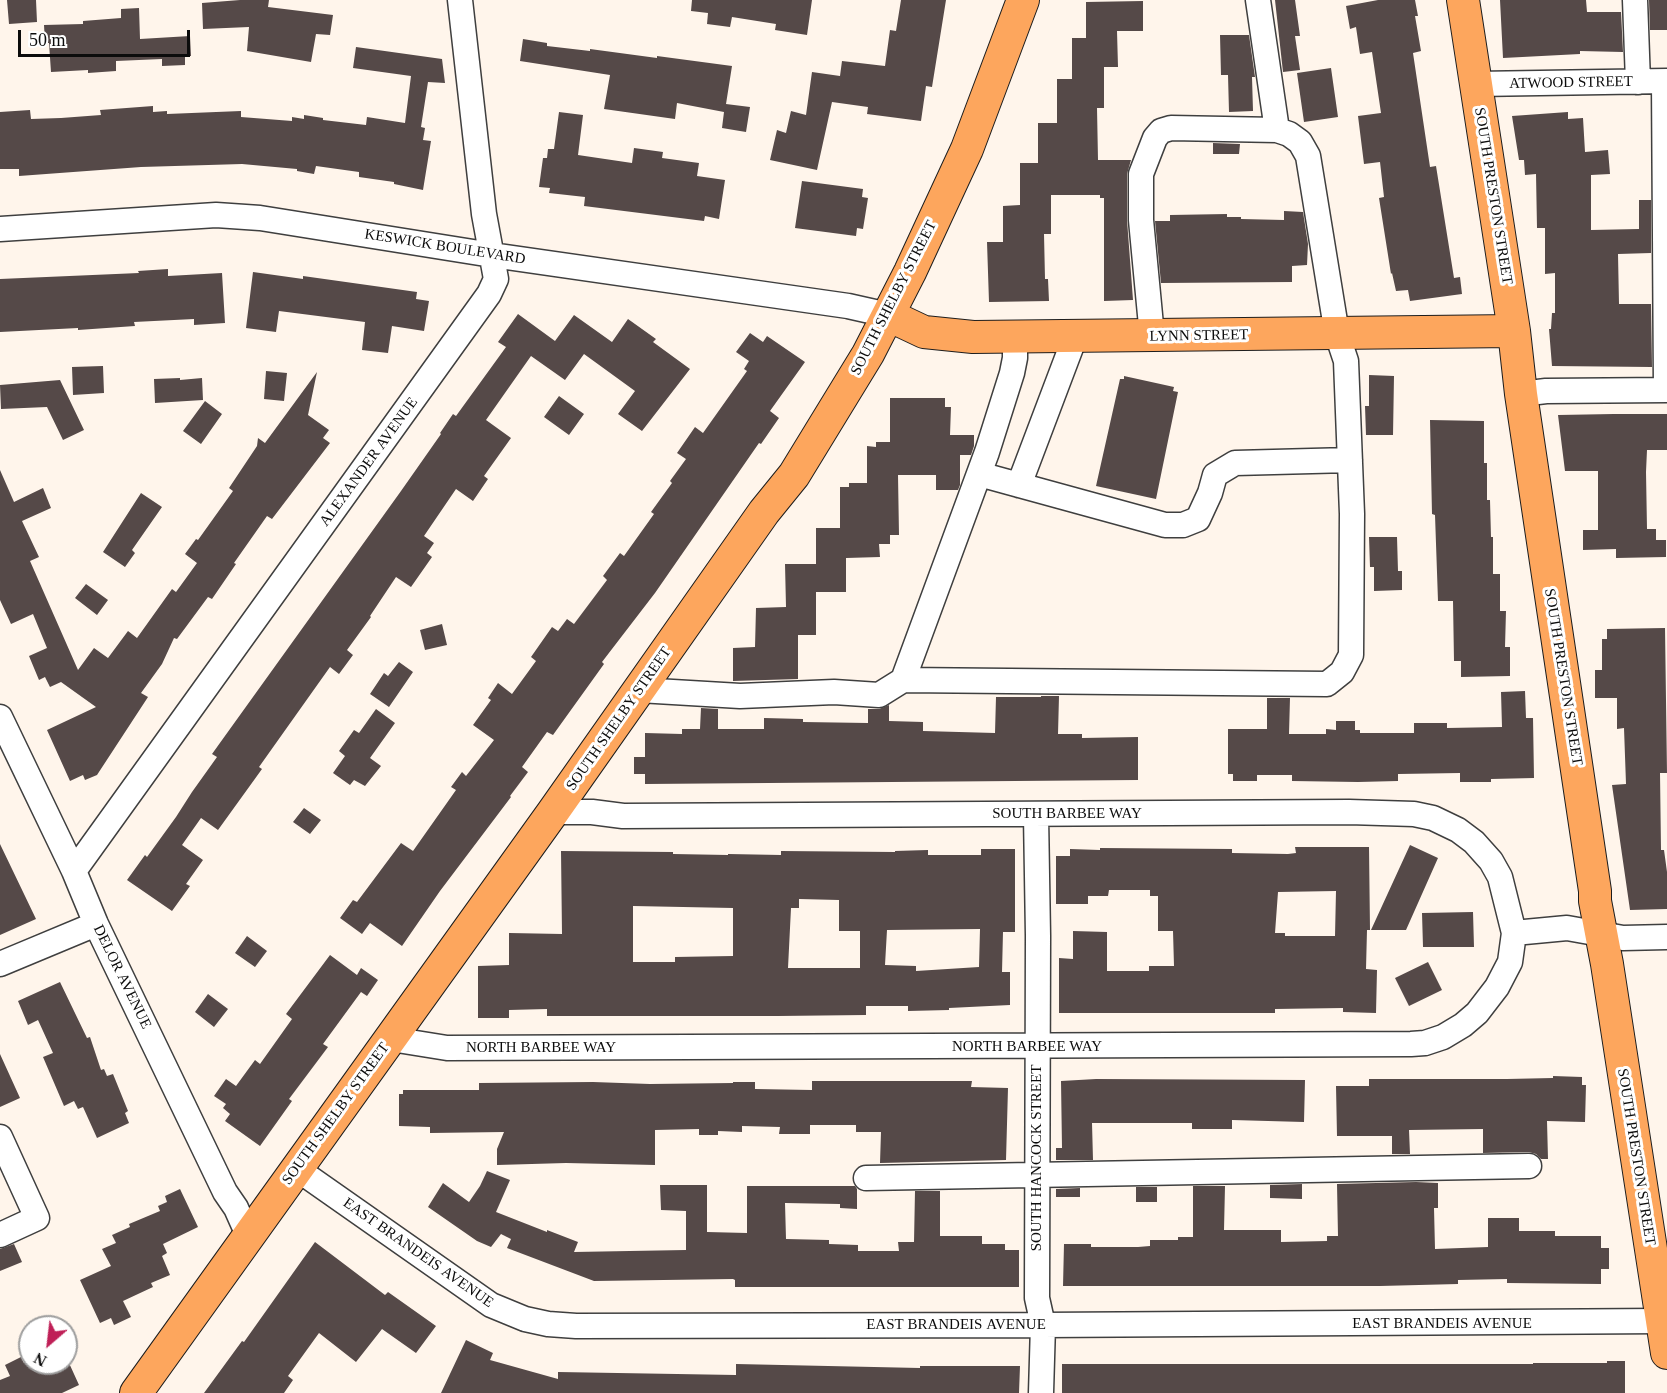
<!DOCTYPE html>
<html>
<head>
<meta charset="utf-8">
<style>
  body { margin:0 }
  #map { position:relative; width:1667px; height:1393px; overflow:hidden; background:#fff5eb; font-family:"Times New Roman",serif }
  canvas { display:block }
  .north { position:absolute; left:18px; top:1315px; width:60px; height:60px; box-sizing:border-box; background:#fff; border:2px solid #9e9e9e; border-radius:50%; rotate:208deg; font-size:16px; font-weight:700; line-height:24px; text-align:center; color:#0c0c0c }
  .north::after { content:''; display:block; margin:auto; width:21px; height:27px; background:#bf2057; clip-path:polygon(50% 0,100% 100%,50% 72%,0 100%) }
  .scale { position:absolute; left:18px; top:30px; width:172px; height:27px; box-sizing:border-box; border:3px solid #0c0c0c; border-top:0; padding-left:8px; font-size:18px; line-height:21px; white-space:nowrap; color:#0c0c0c; -webkit-text-stroke:4px #fff; paint-order:stroke }
</style>
</head>
<body>
<div id="map">
<canvas width="1667" height="1393"></canvas>
<div class="north">N</div>
<div class="scale">50 m</div>
</div>
<script>
const c = document.querySelector('canvas').getContext('2d');
c.lineJoin = 'round';
function fill(path, color) { c.fillStyle = color; c.fill(path, 'evenodd'); }
const toPath = rows => new Path2D(rows.map(r => 'M' + r).join(''));
function trace(path, color, width, dash) { c.strokeStyle = color; c.lineWidth = width; c.lineCap = dash ? 'butt' : 'round'; c.setLineDash(dash || []); c.stroke(path); }
function drawText(font, color, halo, rows, align = 'center') {
  c.font = font + ' "Times New Roman",serif'; c.lineWidth = 6; c.setLineDash([]); c.textBaseline = 'middle'; c.strokeStyle = halo; c.fillStyle = color; for (const [text, x, y, turn = 0] of rows) {
    c.save(); c.translate(x, y); c.rotate((+turn || 0) * Math.PI / 180); c.textAlign = isNaN(turn) ? turn : align; if (halo) c.strokeText(text, 0, 0); c.fillText(text, 0, 0); c.restore();
  }
}
const building = toPath([
  [7,0,36,0,37,22,9,24],
  [240,0,269,0,268,7,333,15,330,35,316,34,311,62,247,51,249,27,203,29,202,3],
  [692,0,812,0,807,35,775,30,776,24,732,17,730,27,707,24,708,13,691,11],
  [901,0,946,0,932,87,926,86,921,121,867,114,868,107,832,102,817,170,770,160,777,130,786,133,791,111,806,115,812,72,840,76,842,61,885,66,890,30,896,31],
  [1275,0,1295,0,1300,36,1295,36,1300,70,1283,72],
  [1378,0,1415,0,1418,16,1415,16,1421,51,1413,53,1430,167,1436,166,1454,278,1460,277,1462,294,1410,301,1408,290,1396,291,1392,273,1391,274,1379,198,1384,197,1380,162,1364,164,1358,116,1381,113,1372,52,1360,54,1356,27,1350,29,1346,6],
  [1500,0,1586,0,1587,12,1621,12,1623,52,1580,51,1580,54,1503,58],
  [1649,0,1667,0,1667,30,1650,30],
  [1143,1,1143,31,1117,31,1118,67,1104,67,1104,108,1097,108,1098,160,1131,160,1127,174,1127,220,1133,300,1104,301,1104,198,1100,198,1100,195,1051,195,1051,234,1044,234,1045,279,1048,279,1049,301,989,302,987,242,1003,242,1003,206,1020,205,1020,163,1038,163,1038,123,1057,123,1057,79,1072,79,1072,38,1086,38,1086,2],
  [139,8,140,39,190,36,191,56,185,56,185,65,162,66,162,59,116,61,116,71,88,73,88,70,51,72,49,43,45,43,44,25,83,24,83,21,121,18,121,9],
  [1220,35,1249,35,1255,77,1252,77,1253,111,1229,112,1228,75,1221,75],
  [523,39,547,43,547,46,590,51,590,49,657,58,657,56,732,66,726,104,750,107,746,132,722,128,724,112,677,103,675,119,604,109,610,75,520,61],
  [356,47,442,59,445,83,428,82,421,127,425,128,423,140,431,141,423,190,394,184,394,182,359,177,359,172,316,166,314,174,297,171,297,169,242,164,141,167,19,176,19,169,0,169,0,112,30,110,31,119,61,118,101,115,100,110,153,106,153,112,167,111,167,114,241,111,241,117,292,121,292,117,304,119,304,115,323,118,323,120,366,125,367,117,405,123,411,76,353,68],
  [1331,68,1338,117,1304,122,1297,73],
  [559,112,583,115,578,155,632,163,634,148,663,152,662,158,699,163,697,176,725,180,719,219,705,216,704,221,584,206,585,197,549,193,550,188,539,187,543,158,547,158,548,149,554,149],
  [1568,112,1568,119,1583,118,1585,152,1608,150,1610,174,1591,175,1591,230,1639,229,1639,200,1651,200,1651,253,1618,254,1619,304,1651,304,1652,367,1552,366,1549,329,1551,329,1552,313,1555,313,1555,273,1545,274,1545,228,1537,228,1536,174,1525,175,1524,160,1519,160,1512,116],
  [1213,143,1240,144,1239,154,1213,154],
  [802,181,863,189,862,197,868,198,863,229,857,228,856,236,795,228],
  [1284,211,1303,212,1308,244,1307,265,1292,266,1292,282,1161,283,1155,221,1170,221,1170,215,1227,214,1227,217,1241,217,1241,219,1284,220],
  [168,269,168,276,222,273,225,323,194,325,194,319,134,322,135,326,78,330,78,328,0,332,0,279,139,273,138,271],
  [253,272,303,279,303,276,417,292,416,299,429,301,424,331,392,326,388,353,362,350,365,322,279,311,276,332,246,328],
  [518,314,555,341,574,315,612,342,628,319,656,339,653,342,690,369,642,431,618,414,635,391,584,354,565,380,531,356,486,420,511,438,484,476,488,479,473,501,456,489,424,536,434,543,427,553,432,557,411,587,396,577,370,616,371,617,347,650,353,655,339,674,330,667,259,767,262,769,218,830,201,818,182,845,203,860,186,884,190,886,172,911,127,880,145,855,147,857,176,817,192,792,217,757,212,754,401,491,441,434,440,433,453,414,456,416,506,347,498,342],
  [750,333,763,342,767,336,805,362,770,411,779,418,761,444,759,443,655,593,602,662,604,664,553,735,547,732,522,767,528,772,510,796,511,797,440,891,402,946,370,923,362,934,340,918,353,900,357,902,401,843,413,851,456,790,451,787,462,772,466,776,494,740,473,725,491,700,488,698,498,683,512,694,536,661,531,657,552,627,558,631,567,619,574,624,607,580,603,576,620,553,624,556,654,514,651,512,672,483,670,481,686,459,677,453,695,427,703,433,747,371,744,369,749,361,736,352],
  [103,366,104,393,73,395,72,367],
  [266,371,287,373,284,401,264,399],
  [317,372,308,415,329,430,323,438,330,443,272,519,267,516,234,563,236,564,212,599,208,597,177,639,174,638,162,664,141,693,148,697,97,775,85,780,83,775,70,781,47,730,96,707,61,682,50,687,45,677,39,680,29,656,47,648,33,614,11,624,0,600,0,470,14,502,43,488,51,508,22,521,39,557,30,561,78,670,94,648,108,658,128,631,137,638,172,589,176,592,197,563,185,554,196,539,198,540,233,491,229,488,257,446,258,438,265,443],
  [1369,375,1394,376,1393,435,1366,435,1365,406,1369,406],
  [1124,376,1174,387,1173,391,1178,392,1156,499,1096,486,1120,379,1124,379],
  [180,378,180,380,202,378,203,400,155,403,154,379],
  [60,380,84,430,63,440,47,407,1,409,0,385],
  [559,396,584,414,569,435,544,417],
  [890,398,945,398,945,407,951,407,950,435,974,435,974,446,971,455,960,455,960,485,958,490,936,490,936,475,898,475,899,535,890,535,890,544,879,544,880,557,846,558,846,592,816,592,816,635,798,635,798,679,733,681,733,648,755,647,756,608,786,607,785,564,816,564,816,528,840,528,840,487,849,487,849,483,867,483,867,446,876,447,876,442,890,442],
  [205,401,222,414,201,444,183,431],
  [1614,414,1667,414,1667,450,1647,450,1646,472,1647,529,1656,529,1656,540,1666,540,1666,557,1616,558,1616,549,1583,550,1583,530,1598,530,1598,471,1565,471,1558,415],
  [1430,420,1484,421,1484,463,1487,463,1487,500,1490,500,1491,537,1493,537,1493,574,1500,574,1500,611,1506,611,1505,647,1510,647,1510,676,1461,677,1461,661,1454,661,1453,601,1438,601,1435,515,1432,514],
  [141,493,162,507,132,550,135,553,125,567,103,552],
  [1369,537,1397,537,1398,571,1402,571,1402,590,1374,591,1374,567,1370,567],
  [86,584,108,600,97,615,75,598],
  [442,624,447,645,425,650,420,630],
  [1665,628,1667,773,1660,773,1661,850,1664,850,1667,872,1667,909,1630,910,1612,785,1626,784,1624,728,1617,729,1617,698,1595,698,1595,670,1602,670,1602,639,1607,639,1607,629],
  [399,662,413,672,389,707,370,694,384,673,388,676],
  [1525,691,1526,718,1533,718,1534,778,1491,779,1491,782,1460,782,1460,773,1398,774,1398,781,1358,782,1292,781,1292,775,1257,775,1257,781,1233,781,1233,774,1228,774,1228,729,1267,729,1267,698,1290,698,1289,734,1326,734,1326,729,1336,730,1336,721,1355,721,1355,730,1360,730,1360,733,1414,733,1414,723,1447,723,1447,728,1502,727,1501,692],
  [1041,696,1059,696,1058,734,1082,734,1082,738,1138,737,1138,780,645,784,645,774,634,774,634,757,645,757,645,733,682,734,682,729,700,729,701,708,718,709,718,729,764,729,764,718,803,719,803,722,868,723,868,709,879,709,889,705,889,721,923,722,923,731,995,733,996,697,1041,697],
  [376,709,395,723,370,758,381,766,365,786,354,780,350,785,333,773,345,756,339,751,354,730,359,733],
  [304,808,321,820,310,834,293,822],
  [0,844,36,919,0,935],
  [1410,845,1438,858,1406,930,1371,930],
  [1295,847,1369,847,1370,930,1367,930,1366,969,1377,970,1376,1013,1343,1012,1343,1008,1275,1009,1275,1013,1059,1013,1059,958,1073,959,1073,931,1107,932,1107,971,1149,971,1149,966,1174,966,1173,931,1158,931,1158,896,1150,896,1150,890,1109,890,1108,896,1088,896,1088,904,1056,904,1056,856,1070,856,1070,849,1100,850,1100,848,1232,849,1232,853,1288,854,1296,853],
  [1336,891,1335,936,1285,936,1285,933,1275,933,1278,892],
  [981,849,1015,849,1015,932,1003,932,1002,972,1010,972,1010,1005,949,1008,949,1010,908,1011,908,1006,866,1006,866,1015,778,1016,547,1016,547,1009,509,1010,509,1018,478,1018,478,966,509,965,509,933,562,934,561,851,673,852,673,854,728,855,728,854,781,855,781,851,895,852,895,851,928,850,928,855,981,855],
  [799,899,839,900,839,931,860,931,860,968,788,968,791,908,799,908],
  [633,906,733,908,733,956,675,957,675,962,633,962],
  [980,929,979,967,916,971,916,966,885,965,887,930],
  [1473,912,1474,947,1423,947,1422,913],
  [247,936,267,951,255,967,235,953],
  [330,955,357,975,361,968,378,980,367,996,361,992,323,1044,328,1047,289,1099,292,1101,260,1146,225,1121,230,1114,223,1108,226,1104,214,1096,226,1079,236,1086,255,1060,260,1064,292,1019,286,1014],
  [1428,962,1442,990,1409,1006,1395,978],
  [60,982,87,1038,90,1037,101,1070,104,1069,107,1076,113,1074,128,1111,125,1113,129,1123,97,1138,83,1107,78,1109,74,1101,64,1106,43,1057,53,1053,38,1020,28,1025,18,1001],
  [208,994,228,1009,214,1027,195,1012],
  [0,1054,20,1098,0,1107],
  [1553,1076,1582,1077,1582,1085,1586,1085,1585,1122,1547,1121,1548,1159,1541,1159,1536,1154,1529,1152,1483,1153,1483,1129,1409,1130,1410,1154,1392,1154,1392,1136,1337,1136,1336,1086,1369,1086,1369,1079,1507,1079,1553,1078],
  [1096,1079,1305,1080,1304,1122,1232,1120,1232,1129,1192,1129,1192,1123,1092,1123,1093,1160,1056,1160,1056,1148,1062,1148,1061,1081],
  [812,1081,972,1081,971,1087,1008,1088,1006,1160,880,1163,881,1132,856,1132,856,1125,810,1125,810,1134,779,1134,780,1127,742,1126,742,1132,718,1131,718,1135,699,1135,699,1129,655,1130,655,1165,566,1163,497,1165,497,1149,504,1132,430,1133,430,1127,399,1126,399,1094,403,1094,403,1090,479,1090,479,1083,593,1082,650,1084,733,1083,733,1082,755,1082,755,1089,812,1090],
  [487,1171,510,1180,496,1212,547,1232,547,1230,578,1242,574,1252,686,1250,686,1211,661,1210,660,1185,707,1185,707,1232,747,1233,747,1186,855,1186,857,1189,857,1209,840,1208,840,1204,785,1203,786,1239,829,1240,829,1244,858,1245,858,1251,899,1251,898,1242,914,1242,915,1191,940,1191,940,1236,982,1236,982,1244,1005,1244,1005,1250,1019,1250,1019,1287,735,1287,735,1280,733,1279,594,1281,507,1248,511,1239,501,1234,491,1247,477,1241,428,1207,443,1183,469,1202,480,1186],
  [1416,1182,1438,1183,1438,1208,1434,1208,1435,1249,1488,1247,1488,1218,1519,1218,1519,1231,1555,1231,1555,1236,1601,1236,1601,1248,1609,1248,1609,1269,1601,1269,1601,1284,1507,1283,1507,1279,1458,1280,1458,1284,1380,1286,1063,1286,1064,1244,1091,1244,1091,1247,1138,1247,1150,1246,1150,1240,1178,1240,1178,1237,1193,1237,1193,1186,1225,1186,1224,1230,1281,1230,1281,1242,1327,1241,1327,1236,1338,1236,1337,1184],
  [1302,1184,1302,1199,1270,1198,1270,1185],
  [1136,1187,1157,1187,1157,1202,1136,1202],
  [1080,1188,1080,1197,1056,1197,1056,1189],
  [180,1189,198,1227,163,1244,167,1253,162,1256,170,1275,151,1283,153,1287,123,1301,131,1317,114,1325,111,1318,100,1323,80,1280,111,1266,102,1249,116,1243,112,1235,130,1227,129,1224,160,1211,158,1206,167,1202,165,1196],
  [315,1242,385,1295,388,1292,436,1326,416,1353,382,1329,356,1362,319,1333,288,1376,293,1380,284,1393,204,1393,242,1341,244,1342],
  [14,1244,22,1262,0,1271,0,1249],
  [466,1340,493,1353,490,1360,558,1379,558,1372,736,1375,736,1364,920,1368,920,1366,1020,1366,1019,1393,441,1393],
  [21,1357,24,1363,69,1363,79,1385,62,1393,0,1393,0,1380,10,1376,5,1365],
  [1607,1361,1625,1361,1625,1393,1062,1393,1062,1364,1533,1364,1533,1363,1607,1363]
]);
const minor = toPath([
  [1258,0,1277,130],
  [1635,0,1638,82],
  [1664,82,1666,390],
  [1476,84,1667,81],
  [0,229,216,215,260,218,492,255,848,306,888,315],
  [1521,394,1546,391,1667,390],
  [979,474,1165,525,1183,525,1198,519,1210,493,1215,475,1235,463,1350,460],
  [1019,485,1075,337],
  [903,680,1327,684,1342,672,1351,655,1352,514,1346,361,1337,334,1308,156,1300,142,1289,134,1277,130,1171,128,1161,131,1155,138,1141,174,1141,220,1152,336],
  [639,690,740,696,834,692,879,695,903,680,987,452,1012,373,1015,358,1015,337],
  [0,717,74,871,96,924,225,1192,236,1208,248,1235],
  [1036,815,1038,936,1037,1298,1043,1325,1041,1393],
  [74,871,489,294,496,279,484,214,460,0],
  [1514,933,1567,928,1623,938,1667,937],
  [0,964,96,924],
  [391,1039,447,1048,1411,1044,1425,1043,1443,1037,1463,1025,1477,1013,1497,987,1510,962,1514,933,1500,877,1491,861,1474,842,1458,830,1433,818,1414,814,1349,812,623,816,592,812,553,812],
  [0,1137,37,1218,0,1235],
  [297,1169,491,1305,525,1319,548,1324,576,1326,1043,1325,1662,1321],
  [866,1178,1529,1166]
]);
const major = toPath([
  [1463,0,1514,331,1521,394,1595,891,1595,901,1607,964,1667,1353],
  [888,315,924,332,973,337,1514,331],
  [136,1393,553,812,764,512,794,475,868,354,910,272,967,149,1023,0]
]);
const streetNames = [
  ["ATWOOD STREET",1571,83,-1],
  ["SOUTH PRESTON STREET",1493,196,81],
  ["KESWICK BOULEVARD",445,247,9],
  ["SOUTH SHELBY STREET",894,298,-63],
  ["LYNN STREET",1199,336,-1],
  ["ALEXANDER AVENUE",369,462,-54],
  ["SOUTH PRESTON STREET",1563,677,81],
  ["SOUTH SHELBY STREET",619,719,-55],
  ["SOUTH BARBEE WAY",1067,814],
  ["DELOR AVENUE",122,977,64],
  ["NORTH BARBEE WAY",1027,1047],
  ["NORTH BARBEE WAY",541,1048],
  ["SOUTH SHELBY STREET",336,1114,-54],
  ["SOUTH PRESTON STREET",1636,1157,81],
  ["SOUTH HANCOCK STREET",1037,1158,-90],
  ["EAST BRANDEIS AVENUE",418,1253,35],
  ["EAST BRANDEIS AVENUE",1442,1324],
  ["EAST BRANDEIS AVENUE",956,1325]
];
fill(building, '#554948');
trace(minor, '#3f3f3f', 27);
trace(major, '#1d1d1d', 34);
trace(minor, '#fff', 24);
trace(major, '#fda65d', 32);
drawText('15px', '#0c0c0c', '#fff', streetNames);
</script>
</body>
</html>
